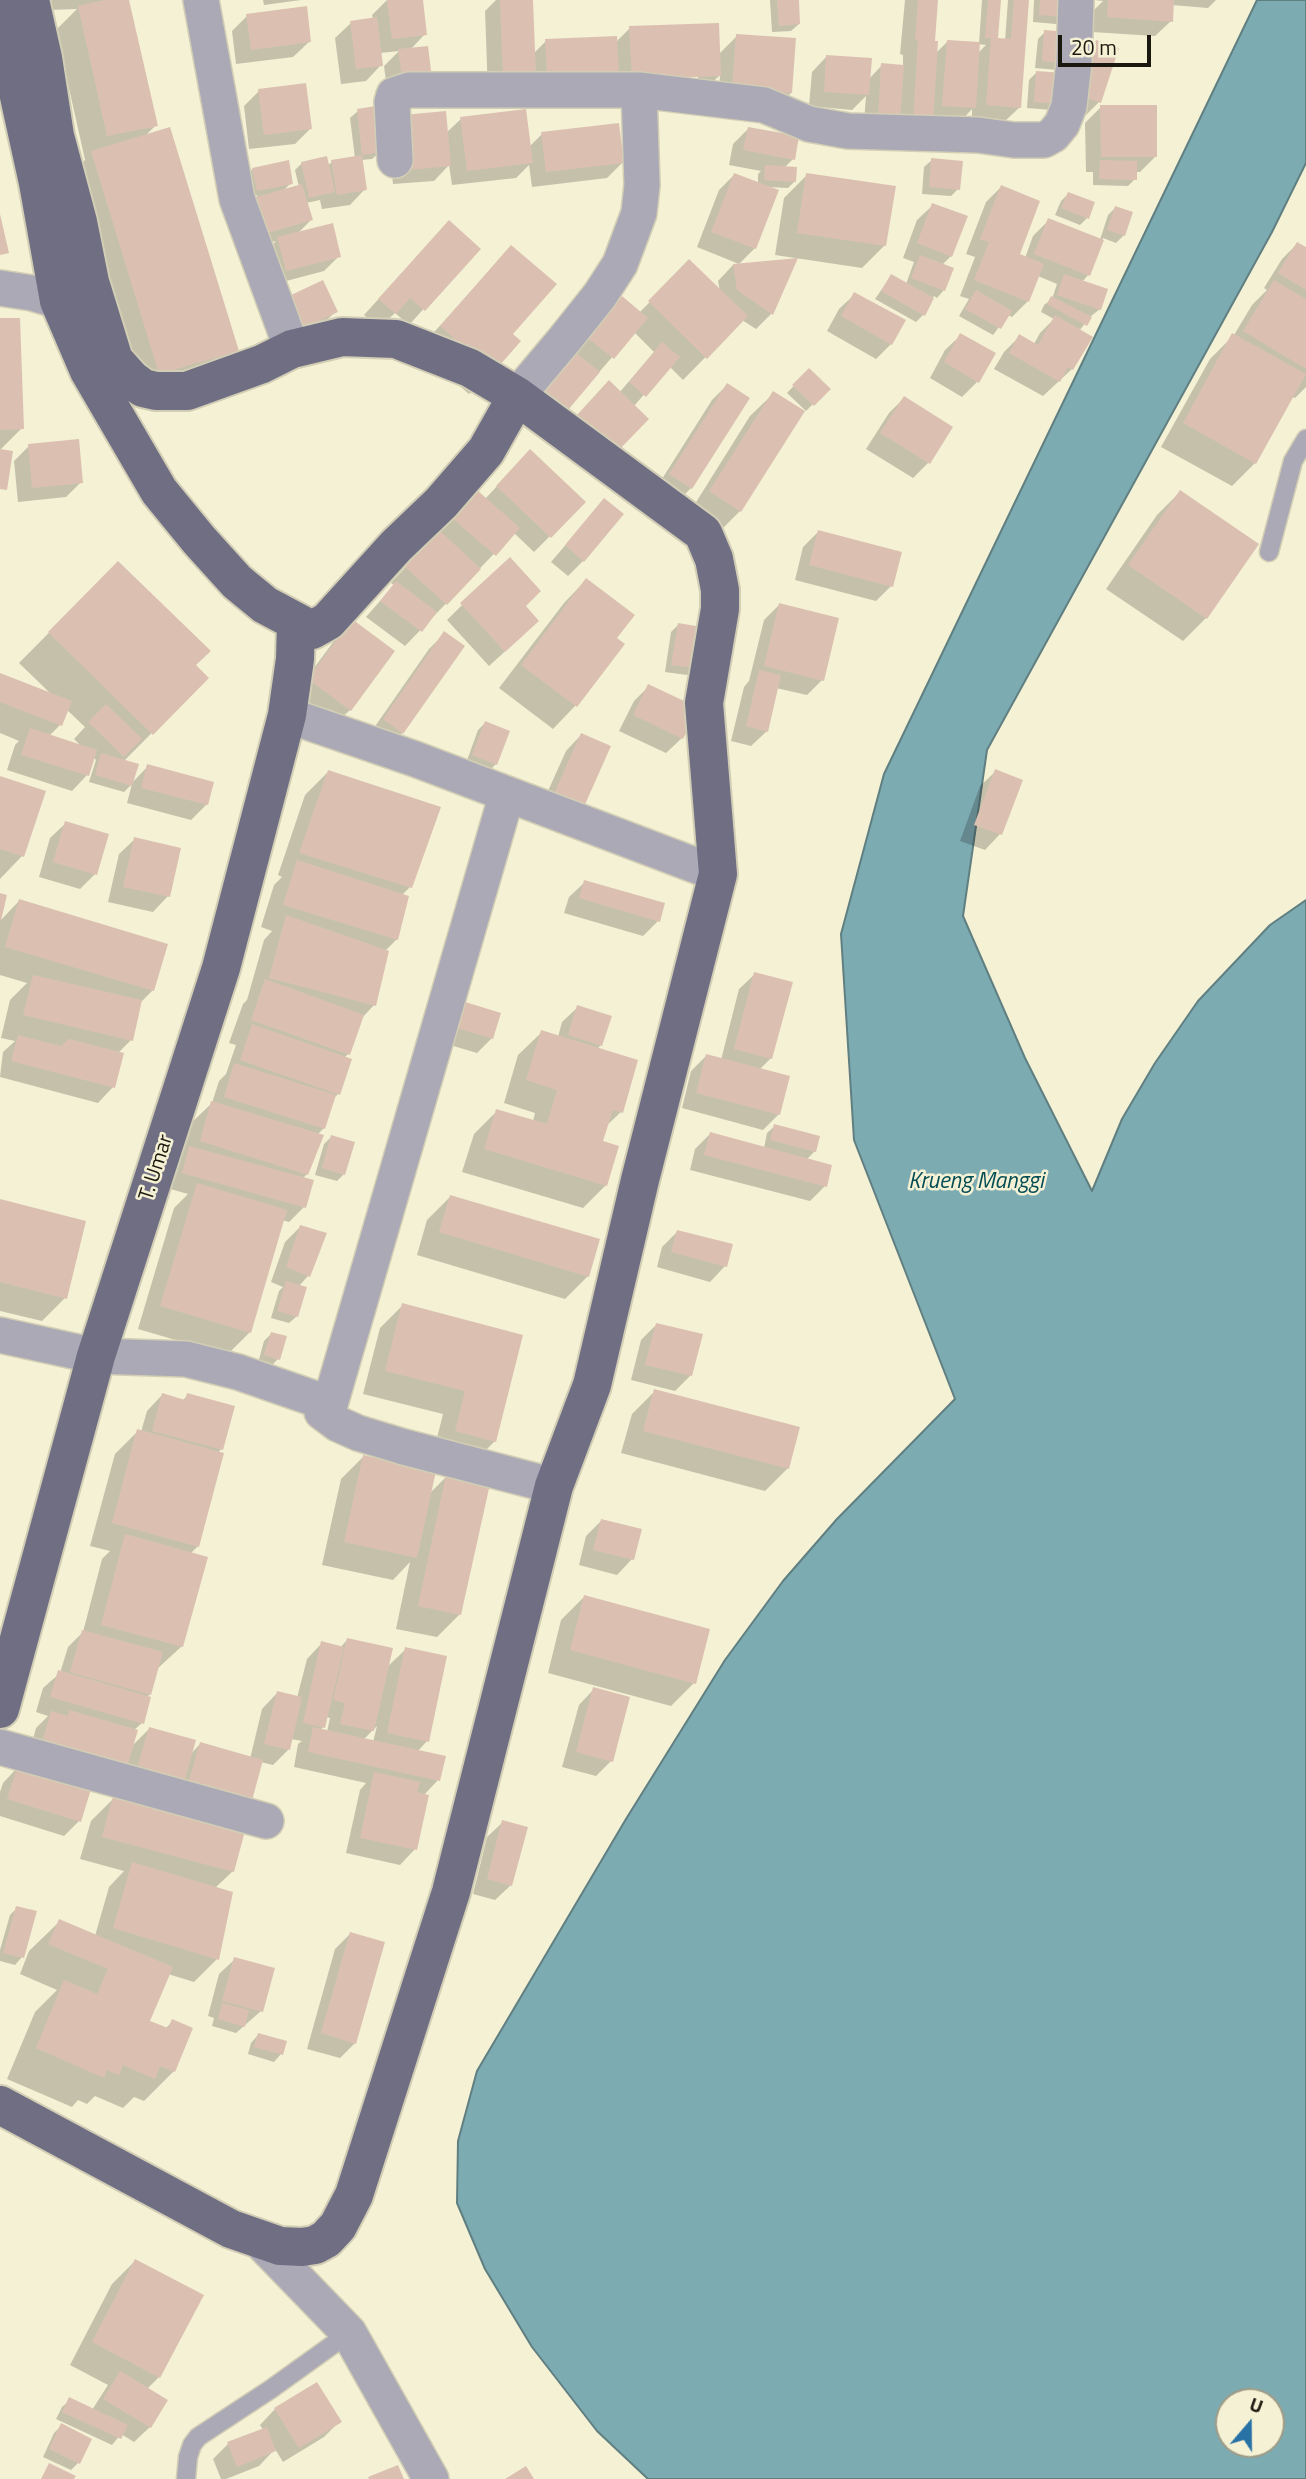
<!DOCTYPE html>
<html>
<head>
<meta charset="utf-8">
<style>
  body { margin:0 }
  #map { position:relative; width:1306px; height:2479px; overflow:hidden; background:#f5f1d5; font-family:"Titillium Web",sans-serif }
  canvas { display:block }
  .north { position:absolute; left:1215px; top:2388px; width:70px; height:70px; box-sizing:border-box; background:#f5f1d5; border:2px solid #9e9b86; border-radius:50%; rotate:20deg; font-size:19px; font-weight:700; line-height:28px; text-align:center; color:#1b190f }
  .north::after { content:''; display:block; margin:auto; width:24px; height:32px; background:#2872a5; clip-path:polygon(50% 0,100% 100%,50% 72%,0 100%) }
  .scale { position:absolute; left:1058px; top:35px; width:93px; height:32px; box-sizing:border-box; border:4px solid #1b190f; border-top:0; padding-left:9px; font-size:21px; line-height:24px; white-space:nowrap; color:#1b190f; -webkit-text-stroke:5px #f5f1d5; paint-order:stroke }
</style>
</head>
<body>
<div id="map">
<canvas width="1306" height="2479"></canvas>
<div class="north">U</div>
<div class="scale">20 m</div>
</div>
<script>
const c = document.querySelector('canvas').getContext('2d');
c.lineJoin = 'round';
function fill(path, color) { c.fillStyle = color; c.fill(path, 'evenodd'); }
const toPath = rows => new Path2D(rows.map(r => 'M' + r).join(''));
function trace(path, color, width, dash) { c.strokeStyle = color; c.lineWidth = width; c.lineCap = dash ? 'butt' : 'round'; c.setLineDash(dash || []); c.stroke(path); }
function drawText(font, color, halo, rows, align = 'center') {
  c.font = font + ' "Titillium Web",sans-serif'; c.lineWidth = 5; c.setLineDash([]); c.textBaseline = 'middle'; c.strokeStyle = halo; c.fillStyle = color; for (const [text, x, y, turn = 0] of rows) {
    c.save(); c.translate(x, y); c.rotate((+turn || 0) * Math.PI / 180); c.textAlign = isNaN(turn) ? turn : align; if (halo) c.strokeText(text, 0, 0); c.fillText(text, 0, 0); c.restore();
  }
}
const water = toPath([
  [1257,0,1306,0,1306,163,1272,232,987,750,963,916,1025,1058,1092,1191,1122,1119,1155,1063,1198,1001,1270,925,1306,900,1306,2479,648,2479,597,2431,532,2347,485,2269,457,2203,458,2141,477,2071,626,1819,725,1660,783,1581,837,1519,955,1399,854,1140,841,934,884,774,1257,0],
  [1229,2402,1271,2402,1271,2444,1229,2444,1229,2402]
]);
const shadow = toPath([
  [49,0,128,0,156,125,144,137,237,350,206,380,129,403,61,183,85,160,56,30,77,9,49,10],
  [263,0,301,0,264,5],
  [387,0,421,0,425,34,410,50,427,48,389,105,384,66,399,51,380,53,381,65,366,81,341,84,335,38,351,23,373,19,372,15],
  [496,0,531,0,534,53,546,41,616,42,630,28,719,54,737,36,791,93,775,108,718,104,720,75,696,98,488,93,485,11],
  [698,75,698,79,623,81],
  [770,0,797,0,799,24,791,31,772,32],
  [905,0,936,0,933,43,936,53,947,42,979,44,982,0,999,0,996,40,1005,41,1008,0,1027,0,1020,107,1004,122,972,120,972,109,959,123,863,135,866,96,852,110,809,106,812,72,827,56,869,79,882,65,903,67,903,55,900,54],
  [978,44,986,45,978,53],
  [1034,0,1064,0,1063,16,1056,24,1033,22],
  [1094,0,1216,0,1208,8,1172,5,1171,21,1155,36,1092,32,1094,10,1103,1],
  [247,16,309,42,293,57,236,64,232,31],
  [1045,32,1067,34,1058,70,1035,68,1038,39],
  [1097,42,1099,102,1084,117,1064,111,1081,57],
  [1036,73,1060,103,1052,110,1027,108,1029,80],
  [259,91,310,129,295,144,249,149,244,106],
  [1101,107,1156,156,1140,172,1135,172,1135,179,1128,186,1093,185,1093,172,1086,172,1085,123],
  [358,111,380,152,372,159,361,160,365,189,350,205,322,209,320,200,306,203,311,220,297,234,339,256,324,271,271,285,263,254,276,241,249,249,238,215,258,195,250,197,245,176,253,169,291,183,283,191,299,187,295,170,302,163,327,166,332,162,355,158,350,118],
  [461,119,530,146,542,134,622,163,607,178,532,187,529,165,516,178,452,185,449,165,434,181,393,184,388,132,446,133],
  [748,129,793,159,784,168,795,181,788,188,768,187,755,248,739,264,697,247,719,190,734,175,758,184,758,174,761,171,729,165,733,144],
  [932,160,958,189,951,196,922,194,924,167],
  [807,175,885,245,862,268,775,255,784,198],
  [1001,187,1017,255,1025,258,1033,236,1049,220,1100,240,1108,215,1115,208,1124,235,1116,243,1103,238,1088,275,1082,282,1100,309,1091,316,1079,331,1072,369,1043,396,994,369,1004,352,1020,336,1034,344,1040,333,1054,319,1041,312,1044,305,1052,299,1057,284,1038,276,1028,301,1012,317,1008,315,993,335,959,316,969,299,960,296,975,257,966,254,986,202],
  [1068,194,1087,218,1080,225,1055,215,1061,201],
  [933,205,951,256,942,265,944,290,937,298,934,296,923,315,916,322,875,299,891,276,906,284,914,262,903,258,917,220],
  [434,238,478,249,409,325,395,313,379,328,364,315],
  [1297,244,1306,249,1306,387,1295,398,1292,397,1255,463,1232,486,1161,447,1210,359,1234,335,1252,305,1267,290,1264,288,1282,259],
  [511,247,511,334,492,371,469,394,418,350],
  [795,260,771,314,756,329,742,320,683,380,669,366,634,406,563,431,609,383,619,393,654,352,634,332,567,409,531,407,607,314,622,299,639,313,689,262,720,291,718,281,733,265],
  [855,294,891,344,876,359,827,331,839,309],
  [290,297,336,311,320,327,288,342],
  [0,320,22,428,0,450],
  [961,335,978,381,962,397,930,378,945,350],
  [809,370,828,389,806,411,787,393],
  [727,385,691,488,676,503,655,490,712,400],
  [773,394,740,511,717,534,688,515,750,416],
  [904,398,951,428,928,463,913,478,866,449,889,413],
  [29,446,81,482,66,497,18,502,14,461],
  [515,467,584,502,534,552,514,533,405,646,366,617,394,585,391,583,461,507,485,499],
  [1180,492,1257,544,1206,618,1183,641,1106,589,1157,515],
  [604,500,583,561,568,576,551,562],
  [818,532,891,586,876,601,795,580,803,547],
  [118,563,194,665,206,678,124,761,132,783,148,766,212,783,206,805,191,820,127,803,132,784,124,792,89,782,96,760,93,757,87,775,72,791,7,770,15,745,19,741,0,733,0,675,52,695,19,663],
  [66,709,85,727,74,739,82,747,49,736,60,725],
  [586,580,615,638,623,644,575,706,553,729,499,688,564,603],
  [462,605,524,606,522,636,489,666,447,620],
  [779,605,822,680,807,695,776,688,767,731,751,746,731,741,744,687,749,681,764,620],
  [352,621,350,710,334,725,294,695,337,637],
  [678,625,694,667,687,675,665,672,671,632],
  [444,634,402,733,387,748,369,735,429,649],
  [649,686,682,738,666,753,619,731,634,701],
  [485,723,496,764,489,771,466,763,478,730],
  [581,735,609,747,539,811,566,751],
  [996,771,1020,781,1000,834,985,850,960,841,980,786],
  [328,772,410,887,402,895,397,939,385,951,374,1005,361,1019,348,1054,344,1058,338,1094,332,1100,324,1128,317,1135,307,1174,302,1179,304,1207,289,1222,282,1220,250,1332,227,1355,138,1329,174,1208,188,1194,167,1188,188,1126,212,1103,219,1081,226,1074,236,1045,229,1043,243,1004,247,1000,264,940,272,931,261,927,274,885,282,877,278,875,305,795],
  [0,778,22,856,0,879],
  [66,823,95,874,80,889,39,877,50,838],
  [135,839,168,896,153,912,108,902,119,854],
  [585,882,658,921,643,936,564,913,569,897],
  [19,901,153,990,140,1003,131,1040,118,1053,113,1087,98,1103,0,1077,3,1052,15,1041,1,1038,10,1000,27,983,0,975,0,921],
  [755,974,771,1058,759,1070,779,1114,763,1130,682,1108,691,1071,706,1056,721,1060,739,989],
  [578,1007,601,1045,597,1049,621,1112,605,1127,601,1142,606,1185,583,1208,462,1172,474,1134,497,1111,533,1121,535,1113,504,1103,518,1055,542,1032,558,1037,562,1022],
  [447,1018,492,1038,477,1053,440,1042],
  [775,1126,815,1151,806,1160,825,1186,810,1201,690,1170,695,1149,710,1134,764,1148,767,1133],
  [331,1137,344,1174,337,1181,315,1175,324,1144],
  [450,1197,588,1276,565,1299,417,1255,427,1220],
  [0,1201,65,1298,42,1321,0,1311],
  [300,1227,308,1276,298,1287,297,1316,289,1323,271,1318,279,1291,283,1287,271,1282,285,1242],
  [677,1232,725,1266,710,1282,657,1267,662,1247],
  [403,1305,521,1336,495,1441,472,1464,433,1454,443,1414,363,1394,380,1328],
  [657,1324,700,1336,690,1376,675,1391,631,1380,641,1340],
  [271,1334,278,1359,271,1366,258,1363,264,1341],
  [655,1391,788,1468,765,1491,621,1453,632,1414],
  [162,1395,182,1401,188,1395,221,1449,218,1453,198,1546,190,1554,182,1646,157,1669,150,1694,147,1697,142,1723,134,1730,131,1747,149,1729,190,1755,200,1744,250,1759,262,1709,277,1693,297,1698,307,1659,322,1643,340,1648,347,1640,386,1668,406,1649,427,1741,417,1752,438,1780,423,1796,415,1849,400,1865,346,1853,360,1790,366,1783,294,1767,298,1744,302,1741,291,1739,288,1750,273,1765,260,1762,248,1807,29,1754,36,1728,48,1716,36,1712,43,1688,60,1673,68,1647,83,1632,102,1559,110,1551,90,1546,115,1454,138,1431,141,1432,147,1411],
  [326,1717,330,1718,327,1732,320,1731,323,1727],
  [377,1726,373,1742,363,1740],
  [364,1456,429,1494,447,1476,460,1614,437,1637,396,1629,410,1562,393,1580,322,1565,341,1479],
  [601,1521,632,1559,617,1575,579,1565,586,1536],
  [584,1597,694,1683,671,1706,548,1673,561,1620],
  [594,1689,611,1761,596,1776,562,1767,579,1705],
  [18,1767,79,1821,64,1836,0,1816,0,1792,3,1783],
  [114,1798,233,1871,215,1888,217,1959,194,1982,168,1974,148,2022,165,2029,173,2021,174,2071,144,2101,134,2097,123,2108,95,2096,87,2104,78,2100,72,2107,7,2079,35,2012,57,1990,20,1974,29,1951,60,1921,95,1936,109,1887,124,1871,80,1859,91,1821],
  [503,1822,511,1885,495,1900,473,1894,487,1837],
  [17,1908,22,1957,15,1965,0,1961,0,1950,10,1915],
  [350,1934,355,2043,340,2058,307,2049,335,1949],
  [235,1959,261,2011,236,2033,212,2026,214,2018,208,2016,219,1974],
  [258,2035,281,2054,274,2062,248,2054,251,2043],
  [135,2261,159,2377,147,2389,166,2401,150,2427,134,2442,121,2434,112,2445,56,2419,62,2407,70,2400,92,2410,108,2385,70,2365,112,2284],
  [275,2409,340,2421,324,2437,283,2462,275,2449,259,2466,226,2479,221,2479,213,2459,228,2444,263,2430,260,2425],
  [61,2426,78,2463,71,2470,43,2457,54,2433]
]);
const building = toPath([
  [105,0,129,0,158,126,107,136,78,6],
  [387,0,423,0,427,35,392,39],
  [500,0,533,0,536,77,503,79],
  [777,0,799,0,800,24,779,26],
  [918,0,938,0,935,41,938,41,933,125,913,123,918,40,915,40],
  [988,0,1001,0,998,38,1011,39,1014,0,1029,0,1021,108,986,105,991,38,985,38],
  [1040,0,1066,0,1065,17,1039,15],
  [1108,0,1174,0,1173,22,1107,17],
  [307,6,311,42,251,50,246,14],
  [377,17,383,66,356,69,350,21],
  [719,23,721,76,632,79,629,26],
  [1044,30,1069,32,1067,64,1042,61],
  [736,34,796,38,792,93,732,89],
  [617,36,619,76,547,79,545,39],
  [947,40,980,42,976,108,942,106],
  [1096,40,1119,48,1101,103,1078,95],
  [428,46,433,87,404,90,398,49],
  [826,55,872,58,869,95,824,92],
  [881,63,904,65,900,122,878,120],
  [1036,71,1064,73,1061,104,1034,102],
  [306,83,312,129,264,135,258,89],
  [1100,105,1157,105,1157,157,1101,157],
  [376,106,382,152,362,155,357,109],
  [526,109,533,163,467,171,460,117],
  [446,111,451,166,408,170,403,115],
  [619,123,624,163,546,172,541,132],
  [170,127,239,351,159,374,91,151],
  [748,127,799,136,795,160,743,150],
  [362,155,367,190,337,195,331,160],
  [327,156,335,192,309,198,301,162],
  [931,158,963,161,960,190,929,187],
  [289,160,293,184,257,191,252,168],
  [1100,160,1137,161,1137,180,1099,179],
  [765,165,797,167,796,182,764,180],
  [734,173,779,190,756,249,711,232],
  [806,173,896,186,886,246,797,233],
  [302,184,313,220,264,234,253,198],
  [1001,185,1040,201,1020,254,1044,264,1029,302,974,280,989,242,980,239],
  [1068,192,1095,202,1089,219,1061,208],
  [932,203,968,216,952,257,917,243],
  [1115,206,1133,212,1125,236,1107,230],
  [0,214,9,253,0,255],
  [1048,218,1104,240,1090,276,1034,254],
  [449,220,481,249,425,311,410,298,396,314,378,299],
  [333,223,341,257,286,271,277,237],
  [1297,242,1306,247,1306,290,1278,273],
  [511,245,557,284,513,334,521,341,493,373,440,326],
  [920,255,954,268,945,291,911,278],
  [798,258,773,315,737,290,733,264],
  [689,259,748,316,707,359,648,301],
  [891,274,934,298,925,316,881,291],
  [1064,274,1108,289,1101,310,1057,295],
  [323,280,338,312,303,328,289,296],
  [1274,280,1306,299,1306,369,1243,331],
  [976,290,1012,311,1001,329,965,309],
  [854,292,906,320,892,345,841,316],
  [622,296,648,318,614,359,588,338],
  [1051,296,1092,317,1087,326,1047,304],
  [1055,315,1093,337,1073,370,1068,367,1060,382,1009,353,1019,334,1038,345],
  [0,318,20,318,24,429,0,430],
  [960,333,996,353,979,383,944,362],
  [1232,333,1306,374,1256,464,1183,423],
  [662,342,680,357,646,397,629,382],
  [576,353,600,372,568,410,545,390],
  [809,368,831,389,814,406,792,385],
  [609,380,649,419,616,453,577,415],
  [727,383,750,398,692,489,669,474],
  [773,391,805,411,741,512,709,491],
  [904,396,953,427,930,464,880,433],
  [79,439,83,483,32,488,28,444],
  [0,449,13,451,7,490,0,489],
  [530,449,586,502,551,538,496,486],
  [477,490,520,528,496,556,452,518],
  [1180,490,1259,544,1207,619,1128,565],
  [604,498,624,514,584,562,565,545],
  [439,530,481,569,447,605,405,567],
  [818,530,902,552,893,587,809,565],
  [510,557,541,591,526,606,539,621,505,652,460,603],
  [118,561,211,651,196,665,209,678,153,735,48,632],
  [586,578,635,615,617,638,625,644,577,707,521,665],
  [396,581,437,612,422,632,380,601],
  [779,603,839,618,824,681,764,666],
  [352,619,395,651,351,711,308,679],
  [678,623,702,627,696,668,671,665],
  [444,631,465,646,403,734,383,719],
  [759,670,781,675,768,732,746,726],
  [0,673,72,701,62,726,0,702],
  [648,684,699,708,683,739,633,715],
  [106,704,142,739,124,757,88,722],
  [485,721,510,731,497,765,472,755],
  [30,728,97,750,89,776,21,755],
  [581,733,611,746,583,809,553,796],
  [101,753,139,764,132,786,95,775],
  [147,764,214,782,208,805,141,788],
  [995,769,1023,780,1002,835,974,825],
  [328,770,441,807,412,888,299,853],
  [0,776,46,791,24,857,0,849],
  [65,821,109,834,97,875,53,862],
  [134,837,181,848,170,897,123,887],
  [297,860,409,896,398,940,283,905],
  [584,880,665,903,660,922,579,898],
  [0,893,7,895,1,921,0,921],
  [19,899,168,944,154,991,5,947],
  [286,915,389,951,376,1006,269,978],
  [754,972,793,982,772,1059,734,1049],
  [33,975,142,1000,133,1041,23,1015],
  [265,979,364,1015,350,1055,251,1020],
  [462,1001,501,1013,493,1039,454,1027],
  [577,1005,612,1016,602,1046,568,1035],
  [252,1024,352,1059,340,1095,240,1060],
  [541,1030,638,1060,623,1113,613,1110,603,1141,619,1146,607,1186,484,1149,496,1109,547,1124,557,1090,526,1080],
  [18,1035,61,1046,69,1039,124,1053,115,1088,11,1061],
  [706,1054,790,1076,780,1115,696,1093],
  [234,1063,336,1095,325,1129,224,1097],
  [211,1101,324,1135,308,1175,200,1141],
  [774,1124,820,1136,816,1152,770,1140],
  [710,1132,832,1165,827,1187,704,1155],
  [331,1135,355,1142,345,1175,322,1168],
  [189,1146,314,1180,306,1208,182,1173],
  [197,1183,287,1210,251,1333,160,1306],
  [450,1195,600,1239,589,1277,439,1232],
  [0,1199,86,1221,67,1299,0,1282],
  [300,1225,327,1233,310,1277,286,1267],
  [677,1230,733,1244,727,1267,671,1252],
  [286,1281,307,1287,298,1317,277,1311],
  [402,1303,523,1335,496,1442,455,1431,465,1391,385,1371],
  [656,1323,703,1334,692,1376,645,1365],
  [271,1332,287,1336,280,1360,264,1355],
  [654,1389,800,1427,789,1469,643,1431],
  [162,1393,185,1400,187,1393,235,1406,223,1450,152,1431],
  [137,1429,224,1453,199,1547,112,1523],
  [363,1455,436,1471,417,1558,344,1542],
  [446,1475,490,1484,461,1615,418,1606],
  [601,1519,642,1529,634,1560,593,1550],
  [125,1534,208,1557,183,1647,101,1625],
  [584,1595,710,1629,696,1684,570,1650],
  [82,1630,163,1652,151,1695,70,1672],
  [347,1638,393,1648,374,1731,340,1724,345,1703,333,1700],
  [321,1641,344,1647,325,1728,303,1723],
  [405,1647,447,1656,429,1742,387,1733],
  [58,1670,151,1697,144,1724,50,1697],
  [593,1687,630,1697,613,1762,576,1752],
  [277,1691,302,1697,290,1750,264,1744],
  [69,1710,138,1730,126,1770,56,1749,57,1744,43,1739,51,1711,68,1716],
  [149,1727,196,1740,182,1790,135,1776],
  [313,1727,446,1756,440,1781,308,1752],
  [200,1742,263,1760,250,1808,186,1791],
  [18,1765,91,1789,81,1822,7,1799],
  [374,1772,420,1782,417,1792,429,1795,417,1850,360,1838],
  [113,1796,245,1831,234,1872,102,1837],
  [502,1820,528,1827,512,1886,487,1879],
  [132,1862,233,1892,219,1960,113,1928],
  [16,1906,37,1911,24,1958,3,1953],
  [59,1919,173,1967,150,2021,168,2028,172,2019,193,2028,175,2072,160,2066,155,2079,123,2065,119,2075,107,2070,104,2078,36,2048,64,1980,97,1994,108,1969,48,1944],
  [350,1932,385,1942,356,2044,321,2033],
  [234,1957,275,1968,263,2012,222,2001],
  [222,2003,249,2010,245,2027,218,2019],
  [258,2033,287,2041,283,2055,254,2047],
  [135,2259,204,2295,160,2378,92,2342],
  [120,2371,168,2400,151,2428,103,2399],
  [317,2382,342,2422,299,2448,274,2408],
  [69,2397,128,2425,121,2439,62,2412],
  [61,2423,92,2439,80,2464,49,2449],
  [267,2427,276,2451,237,2467,227,2442],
  [49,2463,76,2476,74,2479,41,2479],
  [398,2465,404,2479,369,2479,368,2477],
  [526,2466,534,2479,505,2479]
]);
const service = toPath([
  [1269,552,1293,461,1306,439],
  [186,2479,188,2457,192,2445,198,2437,271,2389,349,2333]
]);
const minor = toPath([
  [201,0,237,199,292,349],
  [395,160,392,102,394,95,409,90,639,90,764,105,809,124,848,131,978,135,1014,140,1044,140,1053,135,1062,124,1069,106,1074,62,1076,0],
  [0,288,32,293,59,301],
  [517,396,565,339,600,295,620,264,639,213,642,185,639,90],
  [287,715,415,759,718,874],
  [0,1335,96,1356,186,1359,238,1372,330,1404,322,1412,338,1424,358,1433,404,1447,554,1486],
  [330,1404,507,794],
  [0,1747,266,1821],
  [257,2238,349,2333,431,2479]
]);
const primary = toPath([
  [0,10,38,183,59,301,89,371,159,491,199,540,237,582,265,605,312,630,328,621,396,546,441,503,486,451,517,396],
  [0,1709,96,1356,221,968,287,715,295,659,296,624],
  [0,2105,231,2229,280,2246,302,2247,315,2245,326,2239,338,2226,354,2195,451,1892,554,1486,592,1385,640,1180,718,874,704,703,720,609,720,590,714,559,703,533,517,396,470,368,396,339,342,337,292,349,262,364,187,391,156,391,143,388,131,379,114,360,90,282,78,222,55,136,43,58,30,0]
]);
const streetNames = [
  ["T. Umar",157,1168,-72]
];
const waterNames = [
  ["Krueng Manggi",976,1182]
];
fill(water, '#7dabb2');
trace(water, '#607f81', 2);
fill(shadow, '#0003');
fill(building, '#dbc0b1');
trace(service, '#d2ceb5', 21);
trace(minor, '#d2ceb5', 38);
trace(primary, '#d2ceb5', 42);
trace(service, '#aaa9b5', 18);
trace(minor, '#aaa9b5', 35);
trace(primary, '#706e83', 38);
drawText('21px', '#1b190f', '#f5f1d5', streetNames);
drawText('italic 23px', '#054d55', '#f5f1d5', waterNames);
</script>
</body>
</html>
